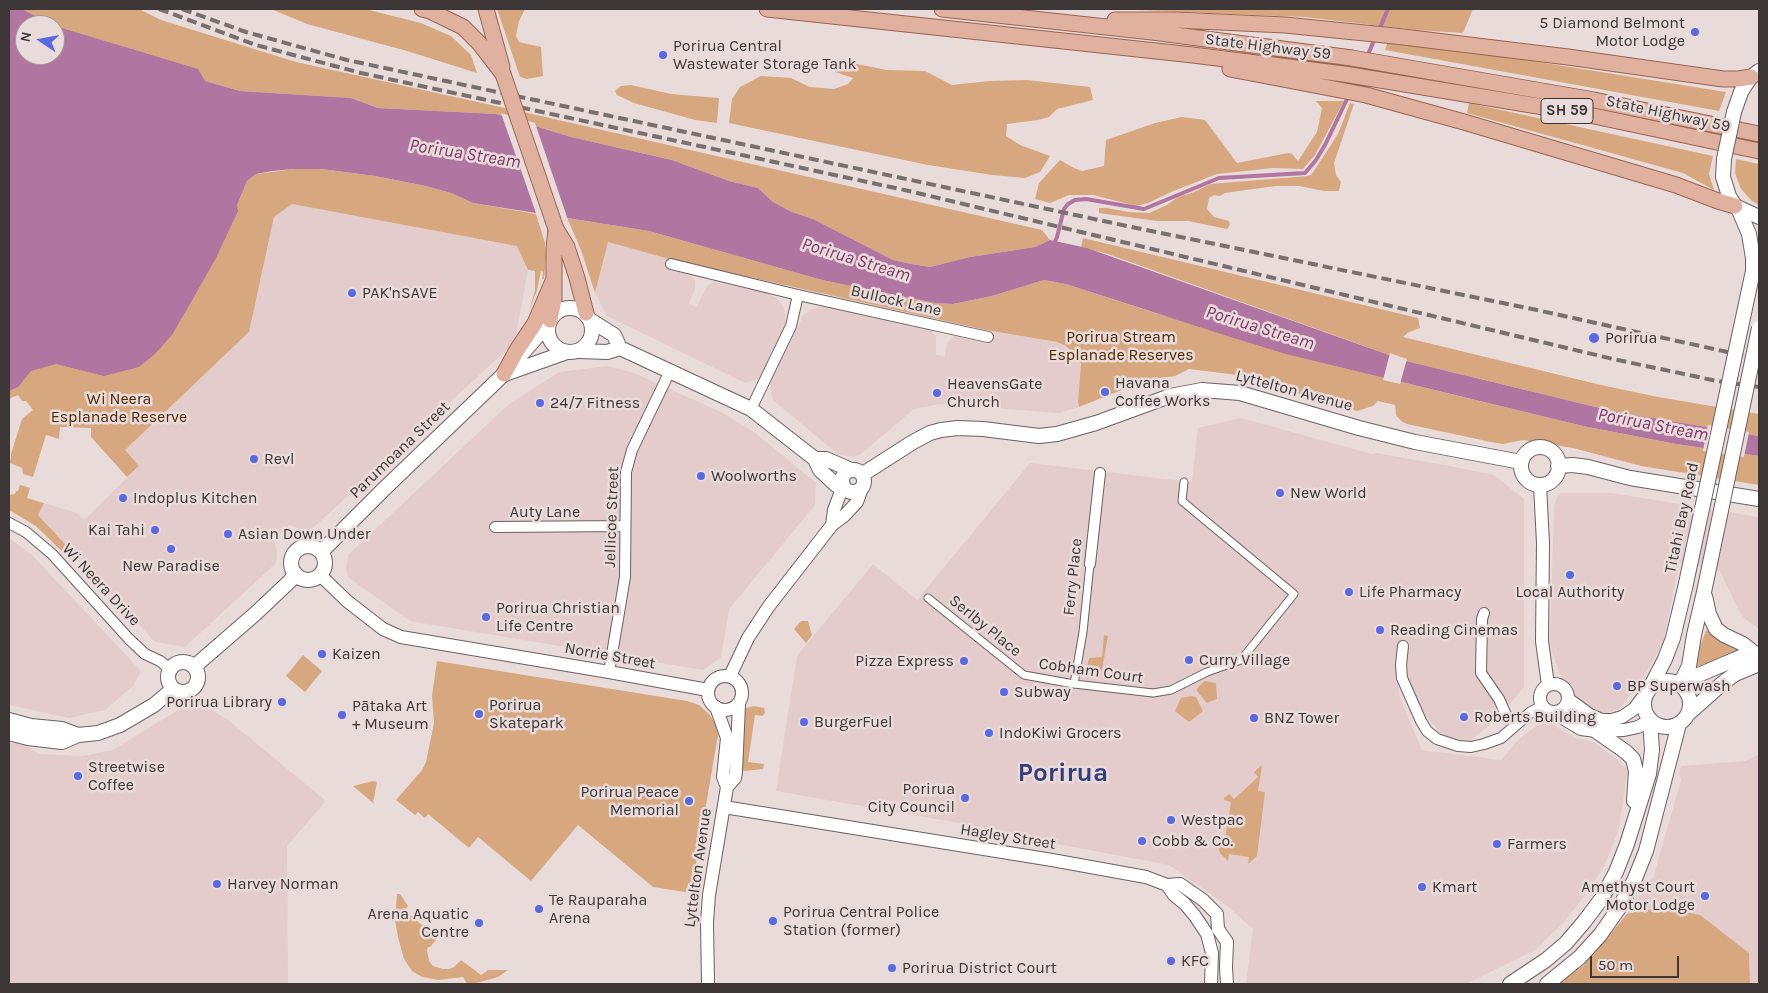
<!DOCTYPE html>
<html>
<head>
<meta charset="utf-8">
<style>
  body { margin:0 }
  #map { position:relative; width:1768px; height:993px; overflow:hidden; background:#eadbdb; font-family:Karla,sans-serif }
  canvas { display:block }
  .frame { position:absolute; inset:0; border:10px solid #3c3636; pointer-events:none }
  .north { position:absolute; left:15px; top:15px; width:50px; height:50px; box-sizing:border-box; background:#eadbdb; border:1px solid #a49999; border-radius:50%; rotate:282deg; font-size:14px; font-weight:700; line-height:20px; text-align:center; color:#3c3636 }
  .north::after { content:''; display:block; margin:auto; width:18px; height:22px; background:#5969e0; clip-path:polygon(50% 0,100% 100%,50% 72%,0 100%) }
  .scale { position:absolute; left:1590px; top:956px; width:89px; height:22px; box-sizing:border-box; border:2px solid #3c3636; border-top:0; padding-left:6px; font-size:15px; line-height:18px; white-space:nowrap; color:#3c3636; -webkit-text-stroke:4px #eadbdb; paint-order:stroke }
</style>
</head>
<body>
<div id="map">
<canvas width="1768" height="993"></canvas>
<div class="frame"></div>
<div class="north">N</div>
<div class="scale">50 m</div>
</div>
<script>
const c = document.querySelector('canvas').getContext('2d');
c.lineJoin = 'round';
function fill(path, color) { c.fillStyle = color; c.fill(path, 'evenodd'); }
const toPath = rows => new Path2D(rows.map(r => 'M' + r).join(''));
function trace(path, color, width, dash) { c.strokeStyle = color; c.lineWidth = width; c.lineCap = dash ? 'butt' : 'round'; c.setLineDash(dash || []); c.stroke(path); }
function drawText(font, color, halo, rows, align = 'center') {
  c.font = font + ' Karla,sans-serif'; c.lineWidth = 5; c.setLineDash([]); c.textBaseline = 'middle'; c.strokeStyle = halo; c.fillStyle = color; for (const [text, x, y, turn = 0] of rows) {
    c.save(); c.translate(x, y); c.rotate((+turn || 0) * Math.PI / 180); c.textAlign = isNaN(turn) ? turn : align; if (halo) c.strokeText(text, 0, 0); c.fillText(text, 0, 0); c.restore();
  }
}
const built = toPath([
  [292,204,518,246,528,270,516,336,510,347,314,527,307,530,299,529,290,525,274,539,277,553,277,559,275,564,185,647,155,642,38,515,44,503,77,513,84,520,139,466,124,450,249,332,274,217],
  [608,242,673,260,668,270,691,275,695,281,695,289,689,303,696,307,708,285,714,282,761,291,777,298,785,310,785,326,759,379,745,383,607,316,595,293],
  [824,306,931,330,936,336,936,355,945,356,947,343,954,336,989,344,991,331,1062,343,1079,359,1081,364,1078,402,1079,407,1059,413,939,404,914,409,861,454,854,457,839,455,773,400,770,383,803,316,813,309],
  [607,366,634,373,721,412,754,432,816,483,815,505,729,609,721,657,703,670,410,621,349,578,347,574,346,567,349,554,509,404,559,372],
  [1241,418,1372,454,1376,453,1444,465,1494,475,1524,499,1524,687,1497,719,1470,741,1455,741,1439,732,1424,713,1408,681,1405,668,1408,647,1401,645,1396,673,1400,698,1422,750,1501,760,1520,738,1539,724,1546,723,1553,725,1576,738,1592,741,1617,759,1628,771,1618,832,1607,860,1592,886,1565,921,1535,950,1466,984,1246,984,1253,929,1226,905,1169,865,1030,839,993,829,776,791,797,656,873,564,917,600,1030,463,1192,482,1198,428],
  [1559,493,1612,493,1759,517,1759,629,1744,618,1738,609,1720,571,1679,563,1663,643,1642,680,1619,709,1602,715,1587,710,1573,697,1559,672,1550,645,1554,506],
  [9,538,32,555,141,671,133,686,105,710,69,718,9,705],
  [188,704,206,707,227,719,326,801,287,846,288,984,9,984,9,742,27,746,40,754,83,756,113,750],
  [1759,754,1759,984,1750,984,1749,953,1645,910,1627,914,1643,887,1653,878,1681,780,1679,774,1681,766,1745,761]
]);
const green = toPath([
  [22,9,139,9,161,20,296,62,532,114,1042,230,1050,240,1035,247,970,257,930,267,911,264,893,260,813,219,792,212,773,202,758,188,729,181,672,160,571,137,496,114,378,108,351,98,240,91,205,81,59,28],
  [271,9,365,9,421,23,451,36,471,55,477,73,407,51,307,24],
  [497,9,525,9,519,21,516,36,519,42,541,47,543,76,527,79,520,77],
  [1116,9,1473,9,1463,33,1416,30,1304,17],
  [1389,38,1726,92,1719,111,1385,50],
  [857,64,887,70,925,71,952,85,989,81,1027,80,1090,87,1093,100,1057,109,1049,117,1038,120,1007,124,1006,136,1020,145,1050,156,1040,172,1025,178,992,175,928,165,729,123,732,99,740,87,761,76,791,78,810,87,834,89,848,84,853,78,835,72,836,66],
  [631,85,671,94,719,98,717,123,695,120,634,103,617,95,615,91,621,86],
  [1316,101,1344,101,1315,155,1303,169,1273,168,1217,174,1171,192,1148,203,1136,206,1093,195,1069,195,1050,203,1035,199,1039,183,1060,160,1074,168,1082,171,1104,166,1106,140,1155,123,1182,117,1205,120,1237,163,1288,153,1292,154,1298,161,1317,132,1322,108],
  [1350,103,1354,104,1334,163,1336,175,1341,182,1339,191,1324,191,1299,186,1275,186,1225,193,1220,196,1214,195,1209,198,1207,209,1214,217,1229,221,1230,225,1227,229,1188,221,1157,221,1099,213,1099,208,1106,208,1129,212,1149,213,1167,205,1178,197,1194,192,1210,184,1308,176,1312,174,1338,134],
  [1469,103,1713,156,1709,174,1714,190,1683,173,1467,113],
  [9,150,237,205,247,181,256,174,295,169,322,169,375,176,426,186,451,193,473,203,536,214,545,243,546,257,544,279,542,279,543,272,541,271,537,290,529,311,535,290,535,271,528,270,517,246,292,204,274,217,249,332,125,450,139,466,127,477,91,437,91,428,60,427,59,439,46,435,33,477,23,474,22,468,10,463,11,454,21,422,23,418,33,410,26,401,22,401,18,395,9,399],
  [1736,159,1759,164,1759,205,1752,201,1741,189,1735,173],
  [567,218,649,231,822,280,935,303,953,304,992,296,1044,280,1066,284,1155,313,1401,382,1583,426,1676,444,1759,456,1759,485,1641,466,1573,448,1542,443,1523,440,1503,444,1491,442,1407,424,1401,421,1396,415,1395,405,1378,401,1373,406,1357,411,1277,387,1253,377,1189,369,1175,376,1147,380,1079,407,1078,402,1081,364,1079,359,1066,346,1057,342,986,330,673,260,608,242,595,293,581,250],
  [1083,238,1418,318,1420,328,1409,332,1403,337,1601,385,1658,397,1759,414,1759,436,1612,411,1406,361,1108,254,1081,247],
  [20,485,30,488,27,498,44,503,38,515,80,560,74,563,36,526,9,510,9,495,15,494,16,491,18,491],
  [801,621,808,621,812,635,806,643,794,629],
  [1706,630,1723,643,1742,652,1698,666,1697,666,1700,647],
  [1104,635,1108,636,1101,675,1086,671,1089,658,1102,657],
  [303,655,322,671,305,692,286,676],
  [437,661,687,701,699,705,709,714,715,723,718,735,691,893,653,887,578,825,531,881,478,837,469,848,428,814,425,818,418,812,415,815,396,800,422,770,426,762,434,723,432,696],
  [1205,681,1216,683,1217,699,1207,703,1197,691,1197,688],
  [1192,696,1196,697,1203,711,1189,722,1175,711,1181,698],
  [754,706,764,708,765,713,762,716,755,715,748,762,764,764,763,769,745,771,742,770,743,714,746,708],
  [1262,765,1258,791,1265,792,1257,856,1248,864,1249,857,1229,854,1228,861,1220,853,1217,844,1217,843,1224,844,1231,802,1224,800,1224,798,1229,794,1234,799,1243,791,1258,777,1254,772],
  [373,781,377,782,373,803,353,786],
  [397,894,400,894,408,906,406,909,409,914,429,931,428,933,436,940,430,947,428,947,427,950,429,961,433,966,443,969,449,969,454,967,461,960,481,975,488,970,508,970,498,977,473,984,467,984,463,977,438,980,422,977,412,971,404,959,398,937,395,920],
  [1671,909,1700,915,1749,953,1750,984,1558,984,1584,965,1627,914,1645,910]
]);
const water = toPath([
  [9,9,22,9,53,25,25,25,25,55,55,55,55,26,198,69,205,81,240,91,351,98,378,108,496,114,571,137,672,160,729,181,758,188,773,202,792,212,813,219,893,260,911,264,930,267,970,257,1035,247,1050,240,1087,248,1406,361,1612,411,1759,436,1759,456,1676,444,1583,426,1286,354,1224,335,1066,284,1044,280,992,296,953,304,935,303,822,280,649,231,473,203,451,193,426,186,375,176,322,169,295,169,272,171,256,174,247,181,237,205,238,211,216,258,194,297,172,335,155,354,139,367,104,376,56,364,31,371,18,387,9,391]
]);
const pier = toPath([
  [501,113,535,123,568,220,537,216],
  [1390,353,1407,359,1400,384,1383,380],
  [1708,425,1749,432,1744,457,1703,451]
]);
const stream = toPath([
  [1379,30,1388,9],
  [1367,57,1375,38],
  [1053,246,1057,237,1064,209,1068,204,1075,200,1086,199,1144,209,1219,178,1305,173,1316,160,1325,145,1349,95]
]);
const pedestrian = toPath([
  [928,598,1024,675,1074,684,1153,693,1171,690,1207,672,1241,660,1294,594,1182,501,1184,482],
  [1074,684,1083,632,1090,564]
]);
const minor = toPath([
  [671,264,798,295,988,337],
  [751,409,791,326,798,295],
  [9,523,26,532,52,554,129,639,145,654,160,661,170,669],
  [495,527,625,526],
  [1090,564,1100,473],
  [1484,613,1482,619,1481,673,1499,699,1506,715,1517,723],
  [1403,646,1401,665,1402,678,1421,721,1427,731,1437,739,1458,746,1471,747,1484,744,1501,738,1531,712,1543,706],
  [609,672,625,577,626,472,632,450,670,371]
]);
const tertiary = toPath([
  [1540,485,1543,543,1542,641,1548,685],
  [832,525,834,510,843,486],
  [320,575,347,601,383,629,401,637,609,672,708,690],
  '708 693a17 17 0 1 1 34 0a17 17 0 1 1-34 0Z',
  [730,676,748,638,769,606,832,525,844,516,857,502,862,488],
  '1540 698a14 14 0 1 1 28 0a14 14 0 1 1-28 0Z',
  [1568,699,1590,715,1602,720,1612,720,1622,717,1634,709,1646,693],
  [1555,712,1566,720,1581,729,1596,731,1624,730,1638,727,1650,720],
  [727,787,735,778,736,772,739,704],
  [724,807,1052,860,1146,877,1167,885,1180,884,1203,900,1217,914,1218,929,1227,942,1226,967,1227,984],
  [1167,885,1174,895,1185,904,1195,916,1207,934,1212,953,1211,984],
  [708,984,707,922,709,895,727,787,723,777,727,738,716,707]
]);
const secondary = toPath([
  [1734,112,1741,92,1746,84,1751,77,1759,71],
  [1724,159,1723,177,1729,196,1735,206,1759,217],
  [1738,208,1749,234,1753,258],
  '548 330a22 22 0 1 1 44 0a22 22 0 1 1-44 0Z',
  [590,320,614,335,620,348,751,409,815,459,820,470,836,485,843,485],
  [579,351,607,352,620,348],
  [505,374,567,352],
  '1521 466a19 19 0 1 1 38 0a19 19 0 1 1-38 0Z',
  [815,459,826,459,851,470],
  [1558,466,1573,465,1588,467,1630,478,1759,499],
  '842 481a11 11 0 1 1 22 0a11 11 0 1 1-22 0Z',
  [863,474,913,442,930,433,941,430,958,428,983,429,1039,436,1057,434,1096,423,1170,396,1202,390,1240,393,1359,428,1415,442,1521,462],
  '291 563a17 17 0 1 1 34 0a17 17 0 1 1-34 0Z',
  [321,552,384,489,504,374,549,323],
  [1705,596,1709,614,1716,629,1724,635,1743,644,1754,653],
  '168 677a15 15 0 1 1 30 0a15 15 0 1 1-30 0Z',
  [195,666,255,614,291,580,295,573],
  '1644 704a23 23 0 1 1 46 0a23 23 0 1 1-46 0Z',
  [1680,684,1689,666,1694,635,1704,592],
  [1651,686,1665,659,1673,638,1685,588],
  [1684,687,1696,676,1743,656,1754,653,1759,654],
  [1688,714,1724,682,1735,674,1759,664],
  [9,720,31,726,62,729,78,735],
  [1596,731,1626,752,1633,759,1636,771,1634,801],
  [9,733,28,738,62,742,78,735,98,733,120,725,154,705,173,689],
  [1510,984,1546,960,1566,943,1584,922,1602,898,1616,872,1627,844,1649,774,1652,750,1650,720],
  [1547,984,1580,957,1600,935,1619,908,1634,881,1646,851,1679,724]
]);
const primary = toPath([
  [422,9,430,11,463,27,479,43,503,74],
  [486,9,502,67],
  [767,9,1193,55,1344,74,1580,113,1759,151],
  [942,9,1152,32,1352,58,1594,100,1759,134],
  [1115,20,1176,20,1285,25,1395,36,1568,57,1723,79,1738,79,1751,77],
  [1230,69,1366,95,1464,122,1676,185,1718,201,1735,206],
  [556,229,567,247,577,278,586,313],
  [550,320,554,299,554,249,556,229],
  [504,374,517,350,535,323,553,281]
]);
const rail = toPath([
  [159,9,256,45,361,73,909,191,1613,359,1717,381,1759,387],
  [182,9,246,32,347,60,1127,226,1537,310,1759,359]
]);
const secondaryBridge = toPath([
  [1724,159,1734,112],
  [1685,588,1753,271,1753,258],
  [1704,592,1759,328]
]);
const primaryBridge = toPath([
  [503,74,556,229]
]);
const markers = [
  [1695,32,5,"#5969e0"],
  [663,55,5,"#5969e0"],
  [352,293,5,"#5969e0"],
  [1594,338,6,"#5969e0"],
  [1105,392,5,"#5969e0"],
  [937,393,5,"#5969e0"],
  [540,403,5,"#5969e0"],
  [254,459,5,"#5969e0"],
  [701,476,5,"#5969e0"],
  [1280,493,5,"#5969e0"],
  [123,498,5,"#5969e0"],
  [155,530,5,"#5969e0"],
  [228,534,5,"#5969e0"],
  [171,549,5,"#5969e0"],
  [1570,575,5,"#5969e0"],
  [1349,592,5,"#5969e0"],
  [486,617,5,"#5969e0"],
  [1380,630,5,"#5969e0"],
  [322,654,5,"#5969e0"],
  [1189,660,5,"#5969e0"],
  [964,661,5,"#5969e0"],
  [1617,686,5,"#5969e0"],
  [1004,692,5,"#5969e0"],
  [282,702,5,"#5969e0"],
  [479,714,5,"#5969e0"],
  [342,715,5,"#5969e0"],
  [1464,717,5,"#5969e0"],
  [1254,718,5,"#5969e0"],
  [804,722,5,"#5969e0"],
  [989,733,5,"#5969e0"],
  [78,776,5,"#5969e0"],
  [965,798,5,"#5969e0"],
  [689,801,5,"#5969e0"],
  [1171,820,5,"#5969e0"],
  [1142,841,5,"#5969e0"],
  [1497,844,5,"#5969e0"],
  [217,884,5,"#5969e0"],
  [1422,887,5,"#5969e0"],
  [1705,896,5,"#5969e0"],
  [539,909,5,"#5969e0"],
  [773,921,5,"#5969e0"],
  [479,923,5,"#5969e0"],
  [1171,961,5,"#5969e0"],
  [892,968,5,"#5969e0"]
];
const shields = [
  [1567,111,52]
];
const shieldNames = [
  ["SH 59",1567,111]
];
const poiNames = [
  ["5 Diamond Belmont",1685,23,"right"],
  ["Motor Lodge",1685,41,"right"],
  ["Porirua Central",673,46],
  ["Wastewater Storage Tank",673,64],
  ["PAK'nSAVE",362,293],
  ["Porirua",1605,338],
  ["Havana",1115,383],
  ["Coffee Works",1115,401],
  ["HeavensGate",947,384],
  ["Church",947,402],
  ["24/7 Fitness",550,403],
  ["Revl",264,459],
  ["Woolworths",711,476],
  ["New World",1290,493],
  ["Indoplus Kitchen",133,498],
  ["Kai Tahi",145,530,"right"],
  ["Asian Down Under",238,534],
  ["New Paradise",171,566,"center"],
  ["Life Pharmacy",1359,592],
  ["Local Authority",1570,592,"center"],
  ["Porirua Christian",496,608],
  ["Life Centre",496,626],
  ["Reading Cinemas",1390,630],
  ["Kaizen",332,654],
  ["Curry Village",1199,660],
  ["Pizza Express",954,661,"right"],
  ["BP Superwash",1627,686],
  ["Subway",1014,692],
  ["Porirua Library",272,702,"right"],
  ["Porirua",489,705],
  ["Skatepark",489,723],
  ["Pātaka Art",352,706],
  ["+ Museum",352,724],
  ["Roberts Building",1474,717],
  ["BNZ Tower",1264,718],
  ["BurgerFuel",814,722],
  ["IndoKiwi Grocers",999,733],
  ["Streetwise",88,767],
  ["Coffee",88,785],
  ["Porirua",955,789,"right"],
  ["City Council",955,807,"right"],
  ["Porirua Peace",679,792,"right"],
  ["Memorial",679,810,"right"],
  ["Westpac",1181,820],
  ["Cobb & Co.",1152,841],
  ["Farmers",1507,844],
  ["Harvey Norman",227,884],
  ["Kmart",1432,887],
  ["Amethyst Court",1695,887,"right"],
  ["Motor Lodge",1695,905,"right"],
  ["Te Rauparaha",549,900],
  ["Arena",549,918],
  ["Porirua Central Police",783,912],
  ["Station (former)",783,930],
  ["Arena Aquatic",469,914,"right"],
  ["Centre",469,932,"right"],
  ["KFC",1181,961],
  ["Porirua District Court",902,968]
];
const streetNames = [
  ["State Highway 59",1268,47,7],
  ["State Highway 59",1668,114,12],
  ["Bullock Lane",896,301,13],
  ["Lyttelton Avenue",1294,391,15],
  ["Parumoana Street",400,450,-44],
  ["Auty Lane",545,512],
  ["Jellicoe Street",612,517,-88],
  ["Titahi Bay Road",1682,518,-78],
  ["Ferry Place",1073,577,-84],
  ["Wi Neera Drive",101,585,47],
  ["Serlby Place",985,626,39],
  ["Norrie Street",610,656,10],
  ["Cobham Court",1091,671,8],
  ["Hagley Street",1008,837,9],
  ["Lyttelton Avenue",698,868,-82]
];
const parkNames = [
  ["Porirua Stream",1121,337],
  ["Esplanade Reserves",1121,355],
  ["Wi Neera",119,399],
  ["Esplanade Reserve",119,417]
];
const waterNames = [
  ["Porirua Stream",465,154,9],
  ["Porirua Stream",856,260,17],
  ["Porirua Stream",1260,328,17],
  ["Porirua Stream",1653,425,11]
];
const townNames = [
  ["Porirua",1063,774]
];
fill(built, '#e3cccb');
fill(green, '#d7a87f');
fill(water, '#b075a0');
fill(pier, '#eadbdb');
trace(stream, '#b075a0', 4);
trace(pedestrian, '#6d6060', 9);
trace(minor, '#6d6060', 12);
trace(tertiary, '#6d6060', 14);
trace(secondary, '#6d6060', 16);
trace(primary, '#9a6451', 17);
trace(pedestrian, '#fff', 7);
trace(minor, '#fff', 10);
trace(tertiary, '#fff', 12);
trace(secondary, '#fff', 14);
trace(primary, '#e1b19f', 15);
trace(rail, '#786f6f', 4, [10, 5]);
trace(secondaryBridge, '#6d6060', 16, []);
trace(primaryBridge, '#9a6451', 17, []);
trace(secondaryBridge, '#fff', 14);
trace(primaryBridge, '#e1b19f', 15);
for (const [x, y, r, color] of markers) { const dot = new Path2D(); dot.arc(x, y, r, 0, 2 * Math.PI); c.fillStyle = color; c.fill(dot); trace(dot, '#eadbdb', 2); }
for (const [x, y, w] of shields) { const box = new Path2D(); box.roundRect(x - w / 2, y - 12.5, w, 25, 4); c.fillStyle = '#eadbdb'; c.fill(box); trace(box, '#3c3636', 1); }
drawText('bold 15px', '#3c3636', null, shieldNames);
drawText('16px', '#3c3636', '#eadbdb', poiNames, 'left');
drawText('16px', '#3c3636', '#eadbdb', streetNames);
drawText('16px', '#4e2a01', '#eadbdb', parkNames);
drawText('italic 18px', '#7d356d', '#eadbdb', waterNames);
drawText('bold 26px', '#343f7a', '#eadbdb', townNames);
</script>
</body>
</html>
